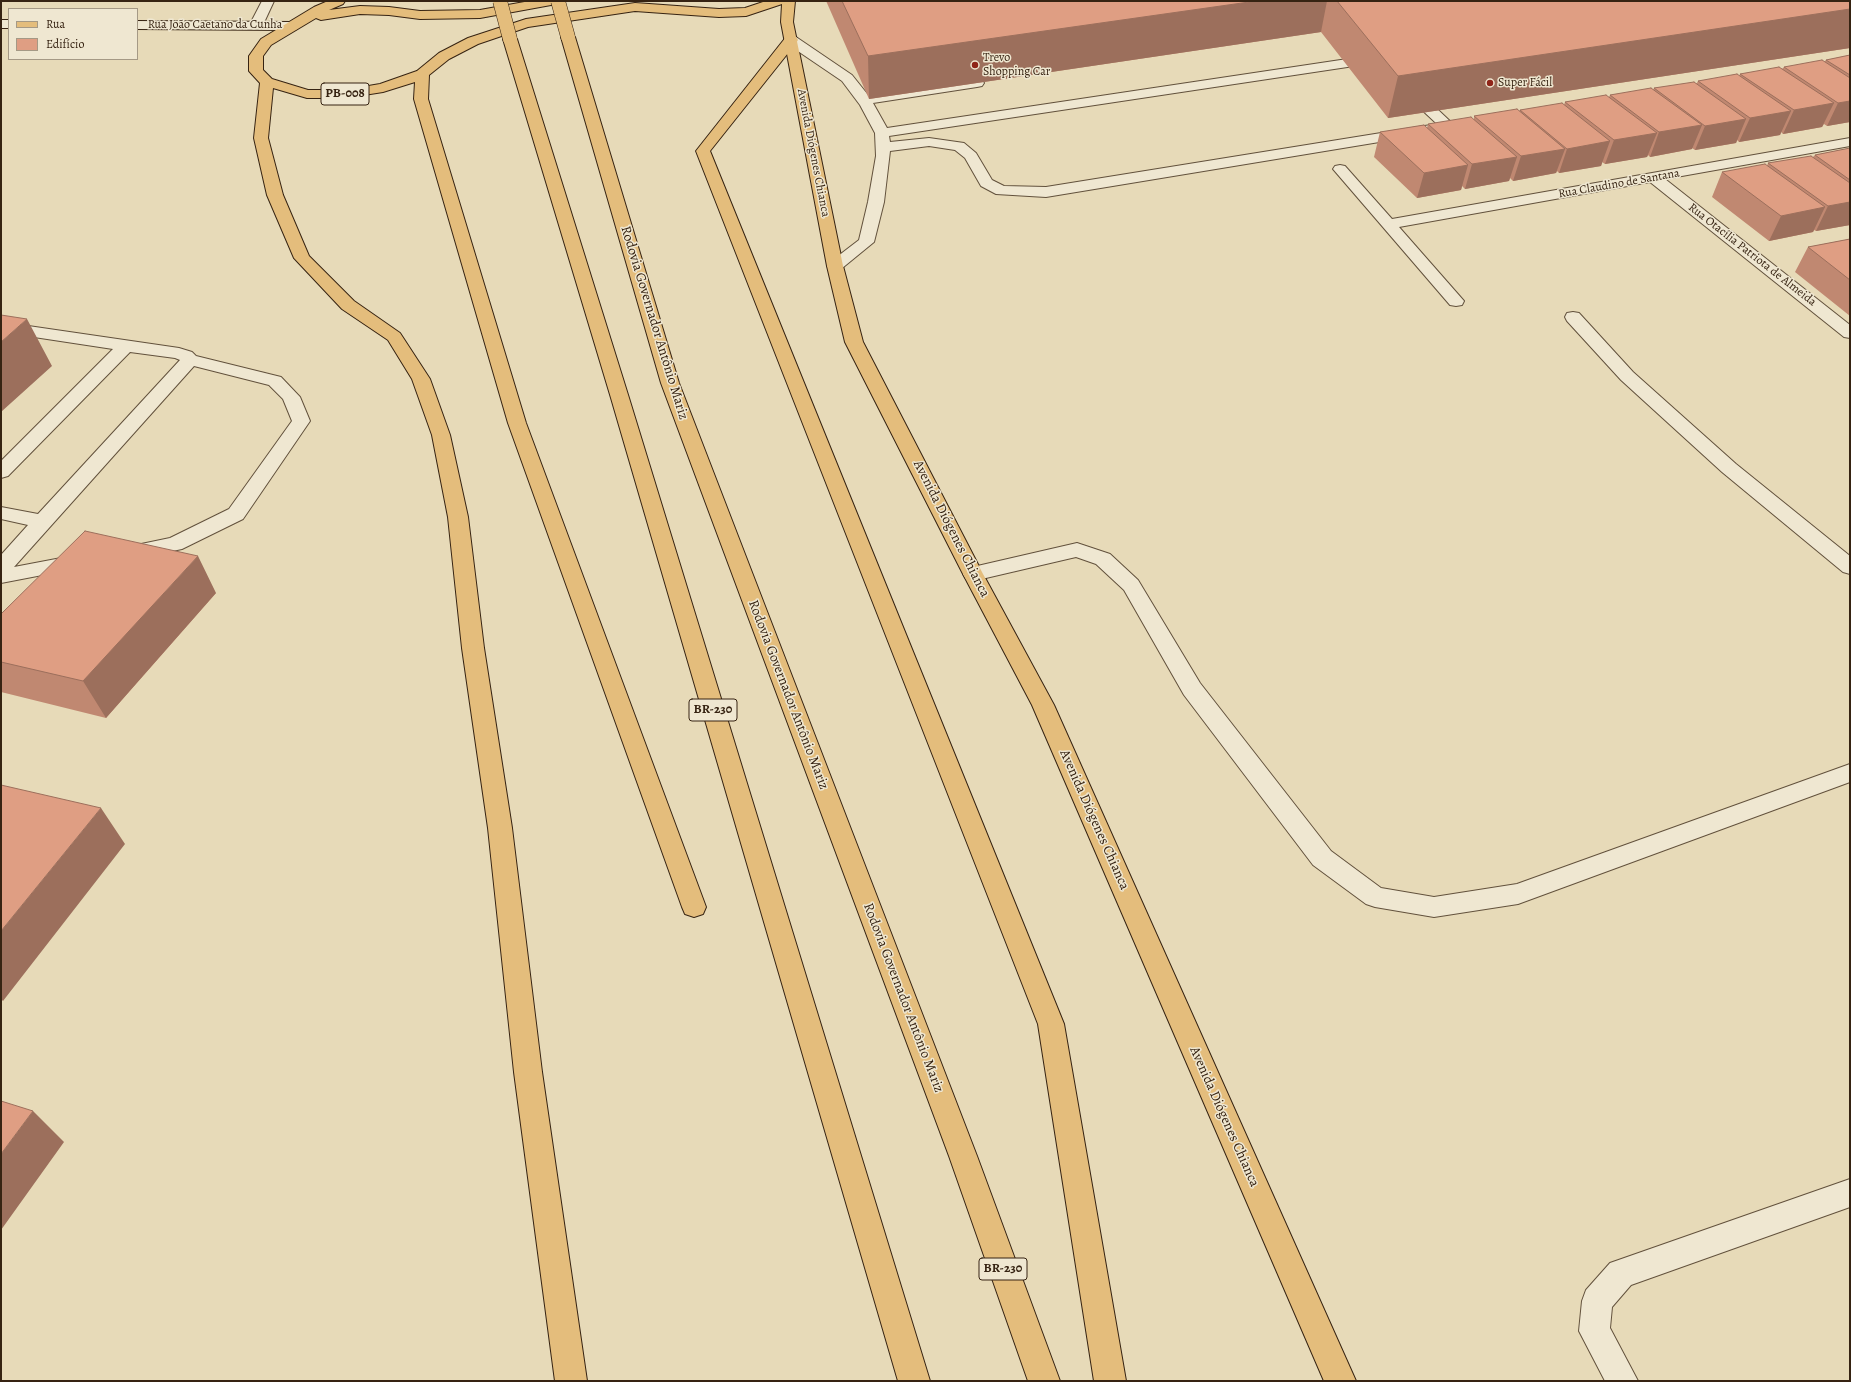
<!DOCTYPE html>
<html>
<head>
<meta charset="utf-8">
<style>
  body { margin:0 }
  #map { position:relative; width:1851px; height:1382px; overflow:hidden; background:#e7dab8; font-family:Alegreya,serif }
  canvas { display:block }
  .frame { position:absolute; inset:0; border:2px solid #362312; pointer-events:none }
  .legend { position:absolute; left:8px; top:8px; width:130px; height:52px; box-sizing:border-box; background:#efe7d1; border:1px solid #a59985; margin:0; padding:5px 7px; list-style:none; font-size:12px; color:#362312 }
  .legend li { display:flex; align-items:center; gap:8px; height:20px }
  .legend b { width:20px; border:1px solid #a59985 }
</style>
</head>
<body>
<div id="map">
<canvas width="1851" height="1382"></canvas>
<div class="frame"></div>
<ul class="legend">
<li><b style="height:5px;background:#e4bd7c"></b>Rua</li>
<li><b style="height:11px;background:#df9e83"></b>Edifício</li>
</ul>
</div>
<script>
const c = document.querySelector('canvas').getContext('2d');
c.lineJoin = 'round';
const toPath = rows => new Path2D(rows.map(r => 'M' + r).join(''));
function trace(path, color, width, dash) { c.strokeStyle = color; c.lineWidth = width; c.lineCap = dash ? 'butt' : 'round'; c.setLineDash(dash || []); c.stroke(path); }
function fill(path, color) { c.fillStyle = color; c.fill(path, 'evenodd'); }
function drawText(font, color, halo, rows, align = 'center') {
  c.font = font + ' Alegreya,serif'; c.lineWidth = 3; c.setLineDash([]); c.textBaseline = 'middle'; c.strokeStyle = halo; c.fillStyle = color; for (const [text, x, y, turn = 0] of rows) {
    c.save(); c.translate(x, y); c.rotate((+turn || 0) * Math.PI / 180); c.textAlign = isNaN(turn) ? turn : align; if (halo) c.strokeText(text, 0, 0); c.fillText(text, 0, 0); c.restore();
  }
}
const lane = toPath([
  [791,36,796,37,852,75,868,95,977,79,982,80,984,83,982,86,977,87,873,103,887,128,1374,55,1379,56,1381,59,1379,62,1374,63,889,136,890,142,929,138,964,143,976,153,992,180,1004,186,1046,187,1437,124,1406,95,1404,92,1406,89,1411,88,1416,89,1453,124,1445,131,1440,132,1046,197,996,194,981,186,965,158,955,150,929,146,890,151,884,202,874,242,841,269,835,271,829,269,827,266,829,263,859,240,868,202,876,156,875,133,860,105,842,81,786,43,784,40,786,37,791,36],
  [1573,312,1579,313,1633,372,1736,464,1850,556,1850,574,1843,572,1722,472,1621,380,1567,321,1565,317,1567,313,1573,312],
  [1,322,179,348,192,352,196,356,281,377,300,397,310,421,243,519,182,549,129,560,122,558,119,553,122,548,170,538,229,509,292,421,283,399,269,385,194,366,14,567,77,555,84,557,87,562,84,567,1,583,1,555,28,525,1,519,1,507,38,514,180,360,175,358,130,352,8,476,1,478,1,461,113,349,1,332,1,322],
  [1077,543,1110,554,1138,580,1200,683,1331,851,1381,888,1434,897,1517,884,1850,764,1850,782,1518,904,1434,917,1375,907,1366,904,1313,865,1184,695,1124,590,1096,564,1076,557,973,581,966,579,963,574,966,569,973,567,1077,543],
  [1850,1179,1850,1207,1631,1285,1612,1307,1610,1328,1638,1381,1605,1381,1579,1331,1582,1301,1586,1290,1610,1263,1850,1179]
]);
const street = toPath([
  [262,1,274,1,261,29,251,29,249,26,262,1],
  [1850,138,1850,146,1665,179,1850,325,1850,338,1844,337,1650,182,1399,227,1464,301,1462,305,1456,306,1450,305,1333,169,1335,166,1340,165,1345,166,1392,219,1850,138]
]);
const secondary = toPath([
  [1,20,9,20,9,28,1,28,1,20],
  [137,21,292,22,297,23,299,26,297,29,292,30,137,29,137,21]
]);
const primary = toPath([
  [328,1,345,1,343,4,329,10,360,6,389,7,420,11,480,10,530,1,557,1,555,4,551,5,480,18,420,19,389,15,360,14,321,20,316,18,271,45,263,56,263,70,272,79,308,90,345,90,380,84,417,71,439,53,468,38,526,19,635,3,719,9,745,8,766,1,795,1,793,22,843,266,863,342,983,574,1054,705,1356,1381,1324,1381,1032,705,963,574,845,342,827,266,781,22,782,4,746,16,719,17,635,11,528,27,478,44,449,59,429,75,428,99,526,423,706,907,703,914,694,917,685,914,682,907,508,423,414,99,415,82,383,92,345,98,307,98,273,88,268,138,283,195,309,256,354,301,400,333,430,379,450,435,468,517,484,648,512,828,542,1072,587,1381,555,1381,514,1072,488,828,462,648,448,517,432,435,412,379,388,340,342,309,294,258,267,195,254,138,260,83,249,71,249,56,261,39,314,7,328,1]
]);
const highway = toPath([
  [568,33,573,34,575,37,679,383,977,1156,1060,1381,1028,1381,949,1156,661,383,561,37,563,34,568,33],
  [510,35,515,36,517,39,629,398,930,1381,898,1381,611,398,503,39,505,36,510,35],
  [791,36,796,37,798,40,796,43,710,151,1064,1024,1126,1381,1094,1381,1038,1024,696,151,786,37,791,36]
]);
const highwayBridge = toPath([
  [500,1,510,39],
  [558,1,568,37]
]);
const wall = toPath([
  [826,1,1850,1,1850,48,1388,118,1321,32,869,99,827,3],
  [1850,55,1850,122,1827,126,1824,124,1822,127,1783,134,1781,132,1780,135,1739,142,1737,140,1736,143,1695,150,1692,148,1692,149,1650,157,1648,155,1647,157,1605,164,1602,162,1601,166,1559,173,1557,171,1556,173,1513,181,1510,178,1509,181,1465,189,1462,186,1461,190,1417,198,1374,157,1380,132,1427,128,1428,124,1474,119,1474,116,1519,111,1520,110,1564,105,1565,102,1609,97,1610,95,1653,90,1654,88,1697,83,1698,81,1739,76,1740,74,1782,69,1784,67,1824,62,1826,60],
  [1850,148,1850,225,1816,231,1814,230,1813,232,1769,241,1712,197,1722,172,1767,166,1768,163,1813,157,1815,155],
  [1850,239,1850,316,1795,272,1808,247],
  [216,593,106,718,1,692,1,614]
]);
const shadedWall = toPath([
  [1256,1,1327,1,1321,32,869,99,868,56],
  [1850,9,1850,48,1388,118,1398,76],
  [1850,101,1850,122,1827,126,1838,103],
  [1834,103,1822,127,1783,134,1794,110],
  [1791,111,1780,135,1739,142,1750,118],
  [1746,119,1736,143,1695,150,1705,126],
  [1702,125,1692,149,1650,157,1659,132],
  [1657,133,1647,157,1605,164,1614,140],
  [1610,141,1601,166,1559,173,1567,149],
  [1565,149,1556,173,1513,181,1521,156],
  [1517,157,1509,181,1465,189,1472,164],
  [1468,165,1461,190,1417,198,1424,173],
  [1850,202,1850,225,1816,231,1828,206],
  [1825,207,1813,232,1769,241,1781,216],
  [27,319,52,366,1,412,1,342],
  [198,556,216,593,106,718,83,681],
  [101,808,125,844,3,1001,1,999,1,931],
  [33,1111,64,1142,1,1230,1,1154]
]);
const building = toPath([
  [842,1,1256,1,868,56,842,1],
  [1337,1,1850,1,1850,9,1398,76,1337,1],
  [1850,55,1850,75,1826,60,1850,55],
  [1822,60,1850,78,1850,101,1838,103,1784,67,1822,60],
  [1779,67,1834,103,1794,110,1740,74,1779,67],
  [1737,74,1791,111,1750,118,1698,81,1737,74],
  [1694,82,1746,119,1705,126,1654,88,1694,82],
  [1651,88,1702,125,1659,132,1610,95,1651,88],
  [1606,95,1657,133,1614,140,1565,102,1606,95],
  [1562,103,1610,141,1567,149,1520,110,1562,103],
  [1517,109,1565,149,1521,156,1474,116,1517,109],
  [1471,117,1517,157,1472,164,1428,124,1471,117],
  [1424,125,1468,165,1424,173,1380,132,1424,125],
  [1850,148,1850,180,1815,155,1850,148],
  [1811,156,1850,183,1850,202,1828,206,1768,163,1811,156],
  [1765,164,1825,207,1781,216,1722,172,1765,164],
  [1850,239,1850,280,1808,247,1850,239],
  [1,315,27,319,1,342,1,315],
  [85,531,198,556,83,681,1,662,1,614,85,531],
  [1,785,101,808,1,931,1,785],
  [1,1101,33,1111,1,1154,1,1101]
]);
const markers = [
  [975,65,4,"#8f2418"],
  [1490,83,4,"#8f2418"]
];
const farStreetnames = [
  ["Rua João Caetano da Cunha",215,25],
  ["Avenida Diógenes Chianca",813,153,79],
  ["Rua Claudino de Santana",1619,184,-10],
  ["Rua Otacília Patriota de Almeida",1752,255,38]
];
const farPoinames = [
  ["Trevo",983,58],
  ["Shopping Car",983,72],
  ["Super Fácil",1498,83]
];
const shields = [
  [345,94,48],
  [713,710,48],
  [1003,1269,48]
];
const shieldNames = [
  ["PB-008",345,94],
  ["BR-230",713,710],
  ["BR-230",1003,1269]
];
const streetNames = [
  ["Rodovia Governador Antônio Mariz",654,323,73],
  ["Avenida Diógenes Chianca",951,529,63],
  ["Rodovia Governador Antônio Mariz",788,695,69],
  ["Avenida Diógenes Chianca",1094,820,66],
  ["Rodovia Governador Antônio Mariz",903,998,69],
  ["Avenida Diógenes Chianca",1224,1117,66]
];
trace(lane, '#62513c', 2);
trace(street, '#62513c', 2);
trace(secondary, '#362312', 2);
trace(primary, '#362312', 2);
trace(highway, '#362312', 2);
fill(lane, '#efe7d1');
fill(street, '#efe7d1');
fill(secondary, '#efe7d1');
fill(primary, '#e4bd7c');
fill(highway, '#e4bd7c');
trace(highwayBridge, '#362312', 15, []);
trace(highwayBridge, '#e4bd7c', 14);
fill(wall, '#c08871');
fill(shadedWall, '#9c6f5c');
fill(building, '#df9e83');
trace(building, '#9c6f5c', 1);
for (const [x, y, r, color] of markers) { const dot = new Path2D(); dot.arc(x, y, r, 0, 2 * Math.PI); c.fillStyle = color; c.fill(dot); trace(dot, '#efe7d1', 1.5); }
drawText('12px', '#362312', '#efe7d1', farStreetnames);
drawText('12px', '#362312', '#efe7d1', farPoinames, 'left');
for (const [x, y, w] of shields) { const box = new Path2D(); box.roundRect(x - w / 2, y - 11, w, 22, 3); c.fillStyle = '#efe7d1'; c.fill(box); trace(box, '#362312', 1); }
drawText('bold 13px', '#362312', null, shieldNames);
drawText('14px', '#362312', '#efe7d1', streetNames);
</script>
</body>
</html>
